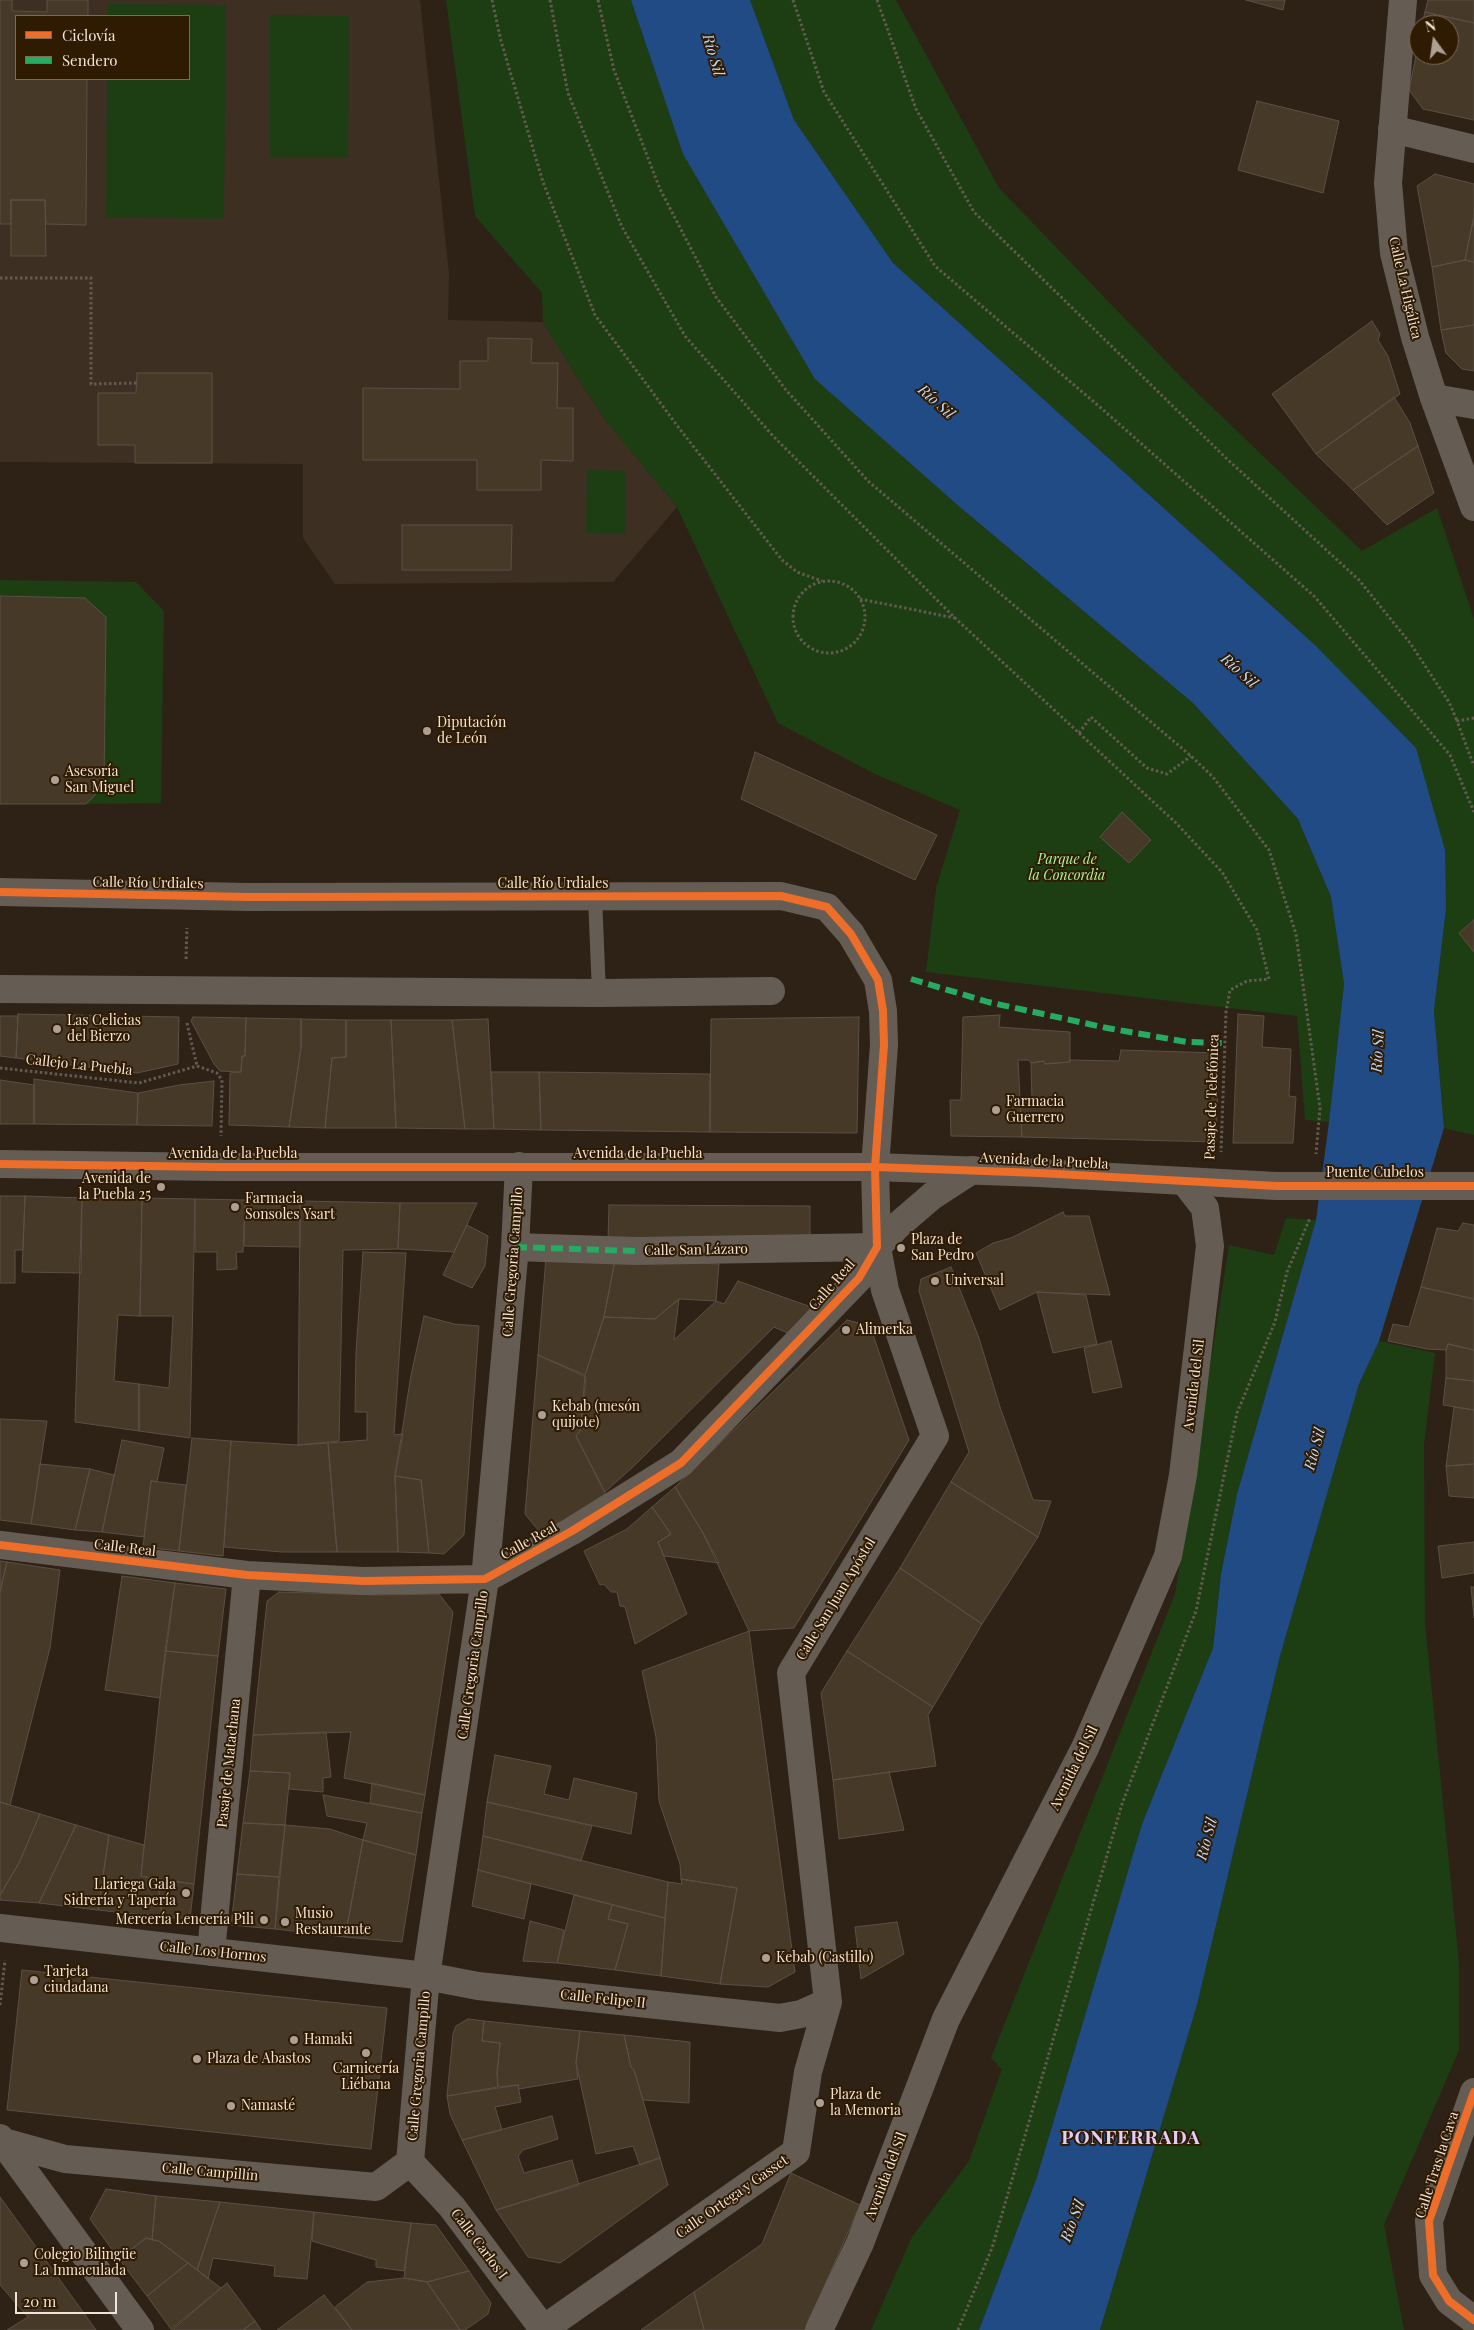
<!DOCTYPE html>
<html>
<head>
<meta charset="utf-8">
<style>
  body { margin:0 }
  #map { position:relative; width:1474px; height:2330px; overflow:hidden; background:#2e2216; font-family:"Playfair Display",serif }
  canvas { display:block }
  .legend { position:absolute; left:15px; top:15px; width:175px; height:65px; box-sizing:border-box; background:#2f1a02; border:1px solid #7d6a57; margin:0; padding:6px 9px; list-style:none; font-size:15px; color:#f2e3d6 }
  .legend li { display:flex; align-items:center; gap:10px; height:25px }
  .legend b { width:25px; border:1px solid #7d6a57 }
  .north { position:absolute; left:1409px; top:15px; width:50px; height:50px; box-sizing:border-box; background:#2f1a02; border:1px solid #7d6a57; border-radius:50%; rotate:346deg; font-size:14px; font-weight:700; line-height:20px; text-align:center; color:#f2e3d6 }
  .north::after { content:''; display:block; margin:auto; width:18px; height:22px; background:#ad9f93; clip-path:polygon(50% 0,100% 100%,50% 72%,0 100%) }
  .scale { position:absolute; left:15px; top:2292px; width:102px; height:22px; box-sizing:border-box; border:2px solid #f2e3d6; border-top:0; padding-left:6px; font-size:15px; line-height:18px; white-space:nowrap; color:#f2e3d6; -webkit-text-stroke:4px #2f1a02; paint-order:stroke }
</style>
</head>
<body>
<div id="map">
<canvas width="1474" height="2330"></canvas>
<ul class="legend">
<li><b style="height:6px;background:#ee6e29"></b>Ciclovía</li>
<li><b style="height:6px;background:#26ab63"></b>Sendero</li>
</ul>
<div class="north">N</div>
<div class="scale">20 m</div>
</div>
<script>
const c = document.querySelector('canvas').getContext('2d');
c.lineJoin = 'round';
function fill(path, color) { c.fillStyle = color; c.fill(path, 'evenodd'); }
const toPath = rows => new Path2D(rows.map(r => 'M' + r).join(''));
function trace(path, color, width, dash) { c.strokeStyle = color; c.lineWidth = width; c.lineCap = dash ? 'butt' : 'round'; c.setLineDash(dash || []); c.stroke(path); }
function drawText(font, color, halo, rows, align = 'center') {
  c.font = font + ' "Playfair Display",serif'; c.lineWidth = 4; c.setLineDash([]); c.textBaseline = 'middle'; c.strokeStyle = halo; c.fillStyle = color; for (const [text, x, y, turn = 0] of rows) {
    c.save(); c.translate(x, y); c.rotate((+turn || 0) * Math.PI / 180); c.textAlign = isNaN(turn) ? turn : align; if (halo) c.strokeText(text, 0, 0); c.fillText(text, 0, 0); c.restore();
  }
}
const education = toPath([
  [0,0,420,0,449,274,448,320,543,322,577,377,607,422,677,507,613,582,335,584,303,538,303,464,0,462],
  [16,16,189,16,189,79,16,79]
]);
const green = toPath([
  [446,0,631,0,683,154,961,508,1193,703,1298,819,1331,897,1344,984,1329,1122,1305,1120,1297,1016,926,972,936,888,960,810,875,774,778,723,677,507,607,422,577,377,543,322,542,293,475,216],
  [750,0,896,0,999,188,1186,382,1362,551,1437,508,1474,619,1474,1135,1444,1128,1434,1011,1446,909,1315,645,893,263,794,120],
  [108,4,226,5,224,219,106,217,107,79,189,79,189,16,108,16],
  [270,15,349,16,348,158,270,158],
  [587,470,626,471,626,534,586,533],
  [0,580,136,582,164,611,161,803,86,804,104,786,105,617,85,598,0,596],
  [1286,1218,1316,1220,1237,1494,1221,1574,1213,1648,1142,1824,1036,2180,979,2330,871,2330,912,2237,969,2161,1002,2069,991,2058,1175,1594,1229,1245,1274,1255],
  [1379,1341,1435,1353,1424,1445,1425,1624,1459,1963,1459,2050,1384,2225,1404,2330,1100,2330,1197,2005,1280,1656,1359,1384]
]);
const water = toPath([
  [631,0,750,0,794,120,893,263,1315,645,1416,748,1445,850,1446,909,1434,1011,1444,1128,1379,1341,1359,1384,1280,1656,1197,2005,1100,2330,979,2330,1036,2180,1142,1824,1213,1648,1221,1574,1237,1494,1316,1220,1329,1122,1344,984,1331,897,1298,819,1193,703,961,508,815,379,683,154]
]);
const building = toPath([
  [0,0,12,0,12,11,47,12,47,0,88,0,88,16,16,16,16,79,87,79,86,225,46,224,45,200,11,200,11,224,0,224,0,0],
  [1246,0,1285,0,1283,10,1246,0],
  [1428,0,1474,0,1474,23,1425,12,1428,0],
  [1425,12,1474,23,1474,120,1423,109,1409,90,1419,41,1419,55,1449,55,1449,25,1422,25,1425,12],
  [1257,101,1339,121,1323,193,1238,170,1257,101],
  [1435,174,1474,184,1474,216,1465,260,1432,267,1417,186,1435,174],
  [11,200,45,200,46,256,11,256,11,200],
  [1474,216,1474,262,1465,260,1474,216],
  [1465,260,1474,262,1474,325,1441,330,1432,267,1465,260],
  [1372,321,1380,334,1378,340,1388,356,1400,394,1316,454,1272,394,1372,321],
  [1474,325,1474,371,1462,369,1446,353,1441,330,1474,325],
  [488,338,532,339,531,363,558,363,557,408,573,408,573,461,541,460,541,490,477,490,477,460,363,460,363,388,460,389,460,361,488,361,488,338],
  [137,373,212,373,212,463,135,463,135,445,98,445,98,393,136,393,137,373],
  [1394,397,1410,423,1418,446,1353,490,1316,454,1394,397],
  [1418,446,1434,493,1387,525,1353,490,1418,446],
  [402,525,512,525,511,570,402,570,402,525],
  [0,596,85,598,106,617,104,786,86,804,0,804,0,596],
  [755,752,937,835,915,880,741,799,755,752],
  [1122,812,1151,840,1129,863,1100,837,1122,812],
  [1474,920,1474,952,1459,933,1474,920],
  [18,1014,179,1017,178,1064,137,1073,16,1058,18,1014],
  [1238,1014,1264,1016,1262,1047,1291,1049,1289,1096,1296,1097,1293,1143,1233,1143,1238,1014],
  [1000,1015,999,1027,1070,1032,1070,1062,1045,1064,1044,1061,1031,1063,1029,1060,1018,1060,1022,1137,951,1136,950,1100,961,1100,963,1017,1000,1015],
  [0,1016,18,1016,16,1058,0,1056,0,1016],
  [193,1017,246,1018,245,1056,242,1056,241,1072,220,1071,214,1064,191,1021,193,1017],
  [859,1017,857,1133,710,1132,711,1019,859,1017],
  [246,1018,301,1019,301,1048,289,1127,229,1125,230,1073,241,1072,242,1056,245,1056,246,1018],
  [301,1019,346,1020,346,1057,332,1058,325,1128,289,1127,301,1048,301,1019],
  [488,1019,494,1129,465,1129,452,1020,488,1019],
  [346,1020,391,1020,396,1128,325,1128,332,1058,346,1057,346,1020],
  [391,1020,452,1020,465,1129,396,1128,391,1020],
  [1121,1050,1219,1053,1216,1142,1022,1137,1020,1101,1032,1101,1031,1063,1044,1061,1045,1064,1070,1062,1070,1060,1119,1061,1121,1050],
  [491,1072,539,1072,541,1130,494,1129,491,1072],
  [539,1072,710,1074,710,1132,541,1130,539,1072],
  [34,1079,138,1093,137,1125,34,1124,34,1079],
  [0,1080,34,1085,34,1124,0,1124,0,1080],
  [214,1081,212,1126,137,1125,138,1093,179,1085,214,1081],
  [0,1196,25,1196,23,1250,15,1250,15,1283,0,1283,0,1196],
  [25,1196,82,1198,81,1273,22,1272,25,1196],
  [82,1198,142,1198,140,1316,118,1315,114,1381,139,1384,139,1431,75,1422,82,1198],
  [142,1198,195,1199,190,1438,139,1431,139,1384,169,1388,173,1316,140,1316,142,1198],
  [195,1199,245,1200,243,1252,236,1252,237,1269,217,1270,217,1252,195,1252,195,1199],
  [245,1200,300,1201,300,1247,244,1246,245,1200],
  [300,1201,400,1203,398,1249,343,1250,339,1441,298,1445,300,1201],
  [400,1203,477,1203,454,1252,398,1249,400,1203],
  [609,1205,810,1206,810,1243,608,1241,609,1205],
  [1063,1212,1065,1216,1089,1216,1110,1295,1037,1292,1000,1310,976,1253,993,1243,1011,1238,1063,1212],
  [1463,1223,1474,1225,1474,1299,1421,1287,1437,1228,1458,1231,1463,1223],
  [467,1225,488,1236,485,1266,472,1288,443,1275,467,1225],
  [363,1252,406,1253,394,1435,403,1434,395,1476,398,1552,337,1552,328,1443,367,1440,367,1412,355,1412,356,1352,363,1252],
  [546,1258,615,1260,604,1317,585,1375,538,1355,546,1258],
  [615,1260,719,1264,716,1301,679,1299,655,1319,604,1317,615,1260],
  [951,1267,979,1338,1000,1407,1033,1500,1051,1501,1038,1537,951,1482,969,1452,919,1291,921,1279,951,1267],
  [738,1281,811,1307,790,1334,774,1327,635,1465,605,1492,576,1436,580,1431,585,1375,604,1317,655,1319,679,1299,674,1340,716,1301,724,1304,738,1281],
  [1421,1287,1474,1299,1474,1350,1448,1344,1446,1350,1427,1349,1388,1341,1393,1324,1409,1327,1421,1287],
  [1037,1292,1086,1295,1097,1344,1053,1353,1037,1292],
  [424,1316,454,1324,479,1326,464,1535,444,1554,429,1553,421,1480,395,1476,411,1375,424,1316],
  [847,1320,870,1326,909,1440,794,1628,749,1631,703,1533,675,1487,847,1320],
  [1111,1341,1122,1387,1093,1393,1084,1348,1111,1341],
  [1448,1344,1474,1350,1474,1381,1446,1378,1446,1350,1448,1344],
  [538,1355,586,1377,580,1431,576,1436,607,1497,576,1516,539,1531,525,1514,538,1355],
  [1446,1378,1474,1381,1474,1410,1443,1405,1446,1378],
  [1454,1407,1474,1410,1474,1464,1446,1466,1454,1407],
  [0,1419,47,1421,31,1524,0,1520,0,1419],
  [192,1438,231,1441,223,1556,179,1551,192,1438],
  [122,1440,164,1448,157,1482,151,1481,144,1537,102,1532,122,1440],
  [231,1441,298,1445,328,1443,337,1552,282,1552,224,1547,231,1441],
  [40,1464,90,1469,75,1530,31,1524,40,1464],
  [1474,1464,1474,1498,1449,1496,1446,1466,1474,1464],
  [90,1469,114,1475,102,1532,75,1530,90,1469],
  [395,1476,421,1480,429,1553,398,1552,395,1476],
  [151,1481,186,1485,179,1551,143,1547,151,1481],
  [951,1482,1038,1537,982,1624,900,1568,951,1482],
  [675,1487,703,1533,719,1563,664,1556,658,1542,671,1534,652,1507,675,1487],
  [652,1507,671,1534,658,1542,687,1614,635,1644,625,1607,620,1606,617,1592,611,1592,604,1584,600,1585,584,1551,627,1529,652,1507],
  [1474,1542,1474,1573,1442,1578,1438,1546,1474,1542],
  [0,1561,7,1562,0,1592,0,1561],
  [7,1562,60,1570,50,1648,10,1805,0,1802,0,1592,7,1562],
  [900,1568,982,1624,933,1707,847,1651,900,1568],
  [122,1576,175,1583,160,1698,105,1690,122,1576],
  [175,1583,226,1589,218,1656,165,1651,175,1583],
  [1471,1587,1474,1587,1474,1618,1471,1587],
  [279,1592,375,1595,439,1594,453,1612,425,1795,344,1778,351,1732,253,1735,267,1601,279,1592],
  [749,1631,795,1972,768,1987,720,1984,737,1888,681,1879,680,1864,659,1801,656,1737,642,1671,749,1631],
  [165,1651,218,1656,194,1884,141,1876,165,1651],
  [847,1651,933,1707,928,1715,936,1766,833,1780,821,1693,847,1651],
  [326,1732,331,1777,323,1778,323,1792,289,1789,290,1773,250,1771,253,1735,326,1732],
  [495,1755,551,1766,544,1794,569,1800,574,1778,637,1793,631,1834,487,1802,495,1755],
  [250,1771,290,1773,285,1825,243,1823,250,1771],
  [889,1772,904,1830,839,1839,833,1780,889,1772],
  [372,1783,425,1795,422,1813,370,1803,372,1783],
  [323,1795,422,1813,416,1855,363,1840,367,1823,327,1816,323,1795],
  [0,1802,40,1814,19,1863,0,1895,0,1802],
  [487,1802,592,1826,581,1861,483,1836,487,1802],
  [40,1814,76,1825,39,1903,0,1900,0,1895,19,1863,40,1814],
  [243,1823,285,1825,279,1877,237,1874,243,1823],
  [76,1825,109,1835,98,1910,39,1903,76,1825],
  [285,1825,330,1829,363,1840,345,1937,275,1929,285,1825],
  [109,1835,144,1845,141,1876,158,1880,162,1917,98,1910,109,1835],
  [483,1836,668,1882,665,1918,478,1870,483,1836],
  [363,1840,416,1855,402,1942,345,1937,363,1840],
  [478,1870,531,1884,524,1919,472,1906,478,1870],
  [237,1874,279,1877,275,1929,231,1925,237,1874],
  [681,1879,737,1888,720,1984,661,1976,668,1882,682,1884,681,1879],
  [158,1880,194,1884,190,1919,162,1917,158,1880],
  [574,1895,612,1905,608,1919,628,1924,615,1970,557,1963,574,1895],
  [612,1905,665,1918,661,1976,615,1970,628,1924,608,1919,612,1905],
  [530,1921,564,1930,557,1963,523,1961,530,1921],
  [897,1922,904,1954,861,1979,855,1927,897,1922],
  [22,1970,387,2008,371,2149,7,2110,22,1970],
  [468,2019,484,2021,482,2041,500,2043,497,2074,498,2087,447,2096,453,2034,456,2026,468,2019],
  [484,2021,580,2031,576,2063,578,2079,519,2089,518,2085,498,2087,497,2074,500,2043,482,2041,484,2021],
  [580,2031,624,2035,631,2067,634,2070,660,2158,640,2165,633,2146,596,2154,576,2063,580,2031],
  [624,2035,690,2042,689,2103,643,2100,634,2070,631,2067,624,2035],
  [518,2085,521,2102,495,2107,502,2130,462,2140,450,2114,447,2096,518,2085],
  [552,2116,558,2139,523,2150,518,2156,524,2173,572,2160,579,2185,496,2210,462,2140,552,2116],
  [660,2158,668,2185,560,2263,528,2257,496,2210,660,2158],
  [791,2173,860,2205,805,2330,704,2330,694,2292,762,2244,791,2173],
  [106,2189,156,2196,152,2240,146,2238,119,2259,90,2219,106,2189],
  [156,2196,220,2202,197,2270,159,2241,152,2240,156,2196],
  [0,2197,96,2330,7,2330,28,2317,0,2285,0,2197],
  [220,2202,314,2212,307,2279,274,2276,275,2266,213,2258,208,2279,197,2270,220,2202],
  [314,2212,411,2223,404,2271,376,2267,376,2260,312,2241,314,2212],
  [411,2223,436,2225,469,2271,427,2282,404,2278,411,2223],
  [146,2238,159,2241,188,2263,147,2296,119,2259,146,2238],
  [188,2263,221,2288,171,2329,147,2296,188,2263],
  [469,2271,491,2303,488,2314,465,2330,460,2330,427,2282,469,2271],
  [404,2278,427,2282,460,2330,352,2330,335,2307,367,2282,404,2278],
  [227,2283,255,2321,243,2330,172,2330,227,2283],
  [694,2292,704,2330,641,2330,694,2292],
  [324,2295,352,2330,277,2330,324,2295],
  [255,2321,261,2330,243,2330,255,2321]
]);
const path = toPath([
  [492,0,501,41,543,182,595,315,679,428,782,560,797,572,822,581],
  [550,0,568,93,622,227,685,336,773,436,955,618,1176,823,1222,872,1257,930,1269,979,1247,981,1230,990,1226,1012,1221,1152],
  [598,0,614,70,660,189,716,297,786,390,868,481,1191,756,1213,777,1269,850,1296,934,1320,1108,1316,1154],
  [793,0,824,92,935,266,1101,408,1315,597,1450,755,1474,812],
  [877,0,916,109,974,212,1226,458,1359,580,1410,643,1449,702,1457,721],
  [0,278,91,278,91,384,137,383],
  '793 617a36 36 0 1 1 72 0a36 36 0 1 1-72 0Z',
  [860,599,955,618],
  [1474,718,1457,721,1474,766],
  [1079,733,1091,717,1147,768,1167,774,1191,756],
  [186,959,187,928],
  [187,1023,197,1066],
  [197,1066,217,1073,222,1080,221,1136],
  [0,1068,139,1083,197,1066],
  [0,2005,5,1960],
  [958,2330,992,2248,1122,1804,1196,1611,1237,1413,1275,1322,1287,1272,1310,1218]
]);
const lane = toPath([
  [595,897,599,993]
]);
const street = toPath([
  [1403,0,1388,183,1394,253,1415,337,1434,398,1474,507],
  [1392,129,1474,149],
  [1434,398,1474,405],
  [0,892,249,897,781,896,827,907,851,934,878,980,883,1011,884,1045,875,1167,877,1247,859,1278,681,1463,572,1531,485,1579,363,1581,247,1575,0,1545],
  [0,989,599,993,771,991],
  [515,1247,635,1251,877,1247],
  [877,1247,896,1227,932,1196,972,1170],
  [0,1928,426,1976,478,1986,780,2018,801,2014,828,2002],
  [211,1952,247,1575],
  [1474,2092,1429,2221,1433,2275,1449,2301,1474,2320],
  [0,2138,140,2330],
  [0,2141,65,2159,376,2187,410,2162],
  [410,2162,426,1976,485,1579,515,1247,519,1166],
  [410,2162,452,2207,544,2330],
  [542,2330,796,2152,808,2072,828,2002,791,1673,935,1436,885,1290,877,1247],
  [819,2330,860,2243,946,2019,1085,1748,1168,1556,1183,1475,1210,1246,1205,1208,1184,1181]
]);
const secondary = toPath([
  [0,1164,220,1167,875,1167,1039,1173,1276,1186,1474,1186]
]);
const quiet = toPath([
  [911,979,988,1002,1107,1028,1187,1042,1225,1043],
  [515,1247,635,1251]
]);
const cycleway = toPath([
  [0,892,249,897,781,896,827,907,851,934,878,980,883,1011,884,1045,875,1167,877,1247,859,1278,681,1463,572,1531,485,1579,363,1581,247,1575,0,1545],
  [0,1164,220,1167,875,1167,1039,1173,1276,1186,1474,1186],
  [1474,2092,1429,2221,1433,2275,1449,2301,1474,2320]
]);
const markers = [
  [427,731,5,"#ad9f93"],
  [55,780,5,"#ad9f93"],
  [57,1029,5,"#ad9f93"],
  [996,1110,5,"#ad9f93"],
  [161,1187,5,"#ad9f93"],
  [235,1207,5,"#ad9f93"],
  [901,1248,5,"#ad9f93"],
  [935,1281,5,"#ad9f93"],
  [846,1330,5,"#ad9f93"],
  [542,1415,5,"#ad9f93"],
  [186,1893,5,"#ad9f93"],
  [264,1920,5,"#ad9f93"],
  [285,1922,5,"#ad9f93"],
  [766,1958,5,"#ad9f93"],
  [34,1980,5,"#ad9f93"],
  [294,2040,5,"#ad9f93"],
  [366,2053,5,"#ad9f93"],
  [197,2059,5,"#ad9f93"],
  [820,2103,5,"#ad9f93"],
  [231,2106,5,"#ad9f93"],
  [24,2263,5,"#ad9f93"]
];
const streetNames = [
  ["Calle La Higálica",1405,288,77],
  ["Calle Río Urdiales",148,883,1],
  ["Calle Río Urdiales",553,884],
  ["Callejo La Puebla",79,1065,6],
  ["Pasaje de Telefónica",1212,1097,-88],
  ["Avenida de la Puebla",233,1154],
  ["Avenida de la Puebla",638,1154],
  ["Avenida de la Puebla",1044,1161,3],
  ["Puente Cubelos",1375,1173],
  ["Calle San Lázaro",696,1250,-1],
  ["Calle Gregoria Campillo",513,1262,-86],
  ["Calle Real",832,1285,-49],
  ["Avenida del Sil",1194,1385,-83],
  ["Calle Real",529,1541,-29],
  ["Calle Real",125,1548,7],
  ["Calle San Juan Apóstol",836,1599,-59],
  ["Calle Gregoria Campillo",473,1665,-82],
  ["Pasaje de Matachana",229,1763,-84],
  ["Avenida del Sil",1074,1768,-64],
  ["Calle Los Hornos",213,1952,6],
  ["Calle Felipe II",603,1999,6],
  ["Calle Gregoria Campillo",419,2066,-85],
  ["Calle Tras la Cava",1437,2165,-72],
  ["Calle Campillín",210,2172,5],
  ["Avenida del Sil",886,2176,-69],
  ["Calle Ortega y Gasset",732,2197,-35],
  ["Calle Carlos I",479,2244,53]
];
const poiNames = [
  ["Diputación",437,723],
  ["de León",437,739],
  ["Asesoría",65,772],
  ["San Miguel",65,788],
  ["Las Celicias",67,1021],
  ["del Bierzo",67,1037],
  ["Farmacia",1006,1102],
  ["Guerrero",1006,1118],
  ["Avenida de",151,1179,"right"],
  ["la Puebla 25",151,1195,"right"],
  ["Farmacia",245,1199],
  ["Sonsoles Ysart",245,1215],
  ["Plaza de",911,1240],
  ["San Pedro",911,1256],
  ["Universal",945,1281],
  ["Alimerka",856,1330],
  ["Kebab (mesón",552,1407],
  ["quijote)",552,1423],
  ["Llariega Gala",176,1885,"right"],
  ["Sidrería y Tapería",176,1901,"right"],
  ["Musio",295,1914],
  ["Restaurante",295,1930],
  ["Mercería Lencería Pili",254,1920,"right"],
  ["Kebab (Castillo)",776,1958],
  ["Tarjeta",44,1972],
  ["ciudadana",44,1988],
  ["Hamaki",304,2040],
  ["Plaza de Abastos",207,2059],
  ["Carnicería",366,2069,"center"],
  ["Liébana",366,2085,"center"],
  ["Plaza de",830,2095],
  ["la Memoria",830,2111],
  ["Namasté",241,2106],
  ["Colegio Bilingüe",34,2255],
  ["La Inmaculada",34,2271]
];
const parkNames = [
  ["Parque de",1067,860],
  ["la Concordia",1067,876]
];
const waterNames = [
  ["Río Sil",713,55,74],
  ["Río Sil",936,402,42],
  ["Río Sil",1239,671,42],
  ["Río Sil",1378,1051,-87],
  ["Río Sil",1315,1449,-75],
  ["Río Sil",1207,1839,-75],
  ["Río Sil",1073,2221,-69]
];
const districtNames = [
  ["PONFERRADA",1131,2138]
];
fill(education, '#3d3023');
fill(green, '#1d3e12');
fill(water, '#204b85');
fill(building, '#473927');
trace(building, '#5a5046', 1);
trace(path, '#645a52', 3, [2.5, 2.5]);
trace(lane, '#655c53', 14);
trace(street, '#655c53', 28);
trace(secondary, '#655c53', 28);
trace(quiet, '#26ab63', 6, [12, 6]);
trace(cycleway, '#ee6e29', 8);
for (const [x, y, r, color] of markers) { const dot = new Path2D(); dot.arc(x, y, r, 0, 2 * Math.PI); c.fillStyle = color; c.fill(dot); trace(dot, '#2f1a02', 2); }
drawText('14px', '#f2e3d6', '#2f1a02', streetNames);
drawText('14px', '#f2e3d6', '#2f1a02', poiNames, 'left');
drawText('italic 14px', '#a8f797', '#2f1a02', parkNames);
drawText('italic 15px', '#bed8fe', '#2f1a02', waterNames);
c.letterSpacing = '1px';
drawText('bold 19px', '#e1cff9', '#2f1a02', districtNames);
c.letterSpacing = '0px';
</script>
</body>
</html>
